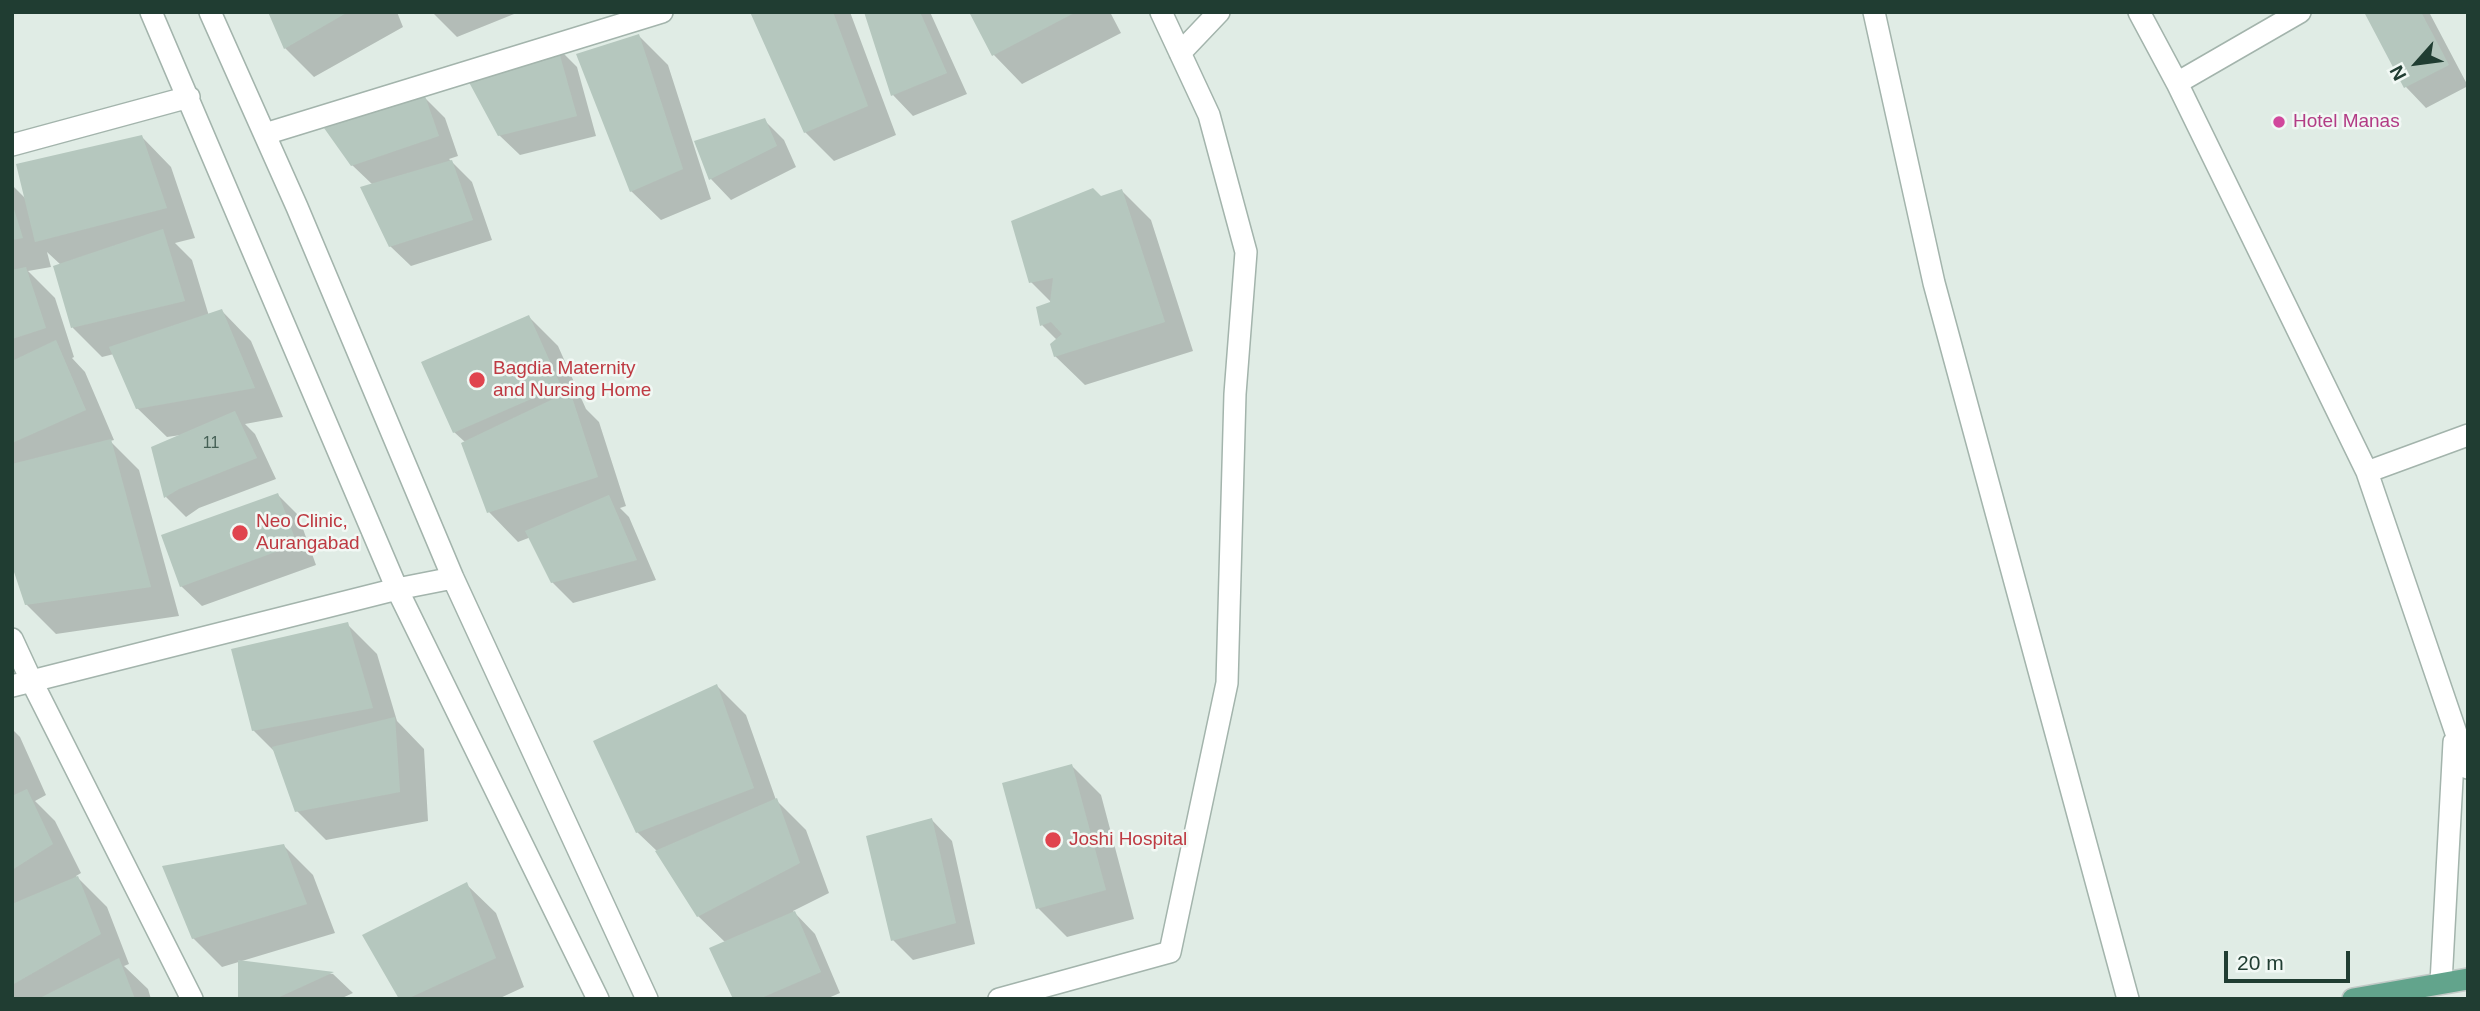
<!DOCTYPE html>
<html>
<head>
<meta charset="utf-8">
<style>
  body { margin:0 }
  #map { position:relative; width:2480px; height:1011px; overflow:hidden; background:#e0ece5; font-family:Helvetica,sans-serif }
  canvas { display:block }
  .frame { position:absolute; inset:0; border:14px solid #203d32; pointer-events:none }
  .north { position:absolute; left:2382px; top:28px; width:70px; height:70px; -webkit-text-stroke:5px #f1f8f4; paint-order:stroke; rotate:242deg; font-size:19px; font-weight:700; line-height:28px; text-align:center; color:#203d32 }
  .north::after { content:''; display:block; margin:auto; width:24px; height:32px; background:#203d32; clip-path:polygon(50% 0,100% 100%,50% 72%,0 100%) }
  .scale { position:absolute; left:2224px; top:951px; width:126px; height:32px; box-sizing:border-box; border:4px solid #203d32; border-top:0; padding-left:9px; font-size:21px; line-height:24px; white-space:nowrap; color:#203d32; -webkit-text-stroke:5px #f1f8f4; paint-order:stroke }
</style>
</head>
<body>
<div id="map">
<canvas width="2480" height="1011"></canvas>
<div class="frame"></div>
<div class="north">N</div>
<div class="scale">20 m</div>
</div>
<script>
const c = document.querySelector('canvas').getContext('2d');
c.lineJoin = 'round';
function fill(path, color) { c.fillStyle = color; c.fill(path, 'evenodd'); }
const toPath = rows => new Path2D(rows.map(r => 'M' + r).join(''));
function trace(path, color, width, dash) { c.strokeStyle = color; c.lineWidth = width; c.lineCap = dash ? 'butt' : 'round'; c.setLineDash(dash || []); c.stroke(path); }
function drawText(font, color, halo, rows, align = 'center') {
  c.font = font + ' Helvetica,sans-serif'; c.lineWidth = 5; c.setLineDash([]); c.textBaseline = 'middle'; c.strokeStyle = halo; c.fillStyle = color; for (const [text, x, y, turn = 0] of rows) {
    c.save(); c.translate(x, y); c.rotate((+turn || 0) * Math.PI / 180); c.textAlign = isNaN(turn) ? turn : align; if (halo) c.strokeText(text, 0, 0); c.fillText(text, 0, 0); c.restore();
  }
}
const shadow = toPath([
  [270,12,397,12,403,27,314,77,285,48],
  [432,12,519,12,457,37],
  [752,12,850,12,896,135,834,161,805,132],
  [866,12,930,12,967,94,913,116,893,95],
  [971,12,1110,12,1121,33,1022,84,993,54],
  [2366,12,2429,12,2468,86,2426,108,2406,87],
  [639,36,668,65,711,199,661,220,631,191],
  [557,47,577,67,596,136,520,155,499,135],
  [425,98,445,118,458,156,449,159,472,182,492,240,411,266,390,246,373,185,352,165],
  [764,120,784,140,796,167,731,200,711,179,697,142],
  [142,137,171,167,195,238,175,243,192,260,209,316,222,311,251,341,283,417,245,424,255,434,276,479,199,508,186,517,166,497,181,435,167,437,137,408,114,354,102,357,73,328,55,267,61,265,47,252,51,267,28,271,55,298,74,357,72,358,85,372,114,440,110,441,139,470,179,616,56,634,26,604,12,560,12,185,26,199],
  [1122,191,1151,220,1193,351,1085,385,1055,356,1057,340,1042,325,1052,303,1031,282,1101,198],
  [529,317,558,346,586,409,599,422,626,506,620,508,629,517,656,580,573,603,552,582,531,537,518,542,489,512,465,442,454,432],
  [278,495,298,515,316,565,202,606,181,586],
  [347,624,377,654,397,721,424,749,428,821,326,840,297,811,276,753,253,730],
  [717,686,746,715,776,800,806,830,829,893,793,911,815,934,840,993,826,999,735,999,726,943,698,916,658,852,637,832],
  [12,729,20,737,46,795,35,801,55,821,81,873,76,876,107,907,129,964,124,966,148,989,151,999,12,999],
  [1072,766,1101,795,1134,919,1067,937,1038,908],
  [932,820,952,841,975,944,913,960,893,940],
  [284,846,313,875,335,933,222,967,193,938],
  [466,884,496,913,524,987,498,999,401,999],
  [240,962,333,974,353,993,340,999,240,999]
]);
const building = toPath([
  [268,12,348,12,284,49],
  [750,12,833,12,868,106,804,133],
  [864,12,920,12,947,73,891,96],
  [969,12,1076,12,992,56],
  [2364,12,2421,12,2449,65,2404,88],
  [639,34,683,169,630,192,576,54],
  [557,45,577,116,498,136,464,73],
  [425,96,439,136,351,166,324,128],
  [765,118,777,146,709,180,694,141],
  [142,135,167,208,35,242,16,164],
  [452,160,473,220,389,247,360,187],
  [1093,188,1101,196,1122,189,1165,322,1054,357,1050,344,1062,334,1051,322,1040,326,1036,307,1050,302,1053,278,1029,283,1011,221],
  [12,203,23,238,12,240],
  [163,229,185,301,71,328,53,266],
  [26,267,46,328,12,339,12,270],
  [222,309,255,388,136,409,109,347],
  [529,315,561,386,453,433,421,362],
  [56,340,86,410,12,443,12,361],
  [570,391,598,477,487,513,461,443],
  [235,411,257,458,179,489,164,498,151,447],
  [111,439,151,587,25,605,12,566,12,464],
  [278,493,297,544,180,587,161,535],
  [609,495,637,560,551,583,525,531],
  [348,622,373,708,252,731,231,649],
  [717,684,754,788,636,833,593,741],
  [395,717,400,792,295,812,272,747],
  [1072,764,1106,890,1036,909,1002,783],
  [27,789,53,844,12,870,12,796],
  [777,798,800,863,697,917,655,851],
  [932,818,956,923,891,941,866,836],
  [284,844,307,904,192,939,162,866],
  [78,876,101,934,12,985,12,904],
  [467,882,496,958,407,999,399,999,362,935],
  [795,911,821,972,759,999,733,999,709,948],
  [119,958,135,999,38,999],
  [238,960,334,972,275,999,238,999]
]);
const minor = toPath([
  [151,12,397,589,598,999],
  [210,12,297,207,453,578,647,999],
  [1874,12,1934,283,2128,999],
  [2139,12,2177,83,2367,472,2468,768],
  [1180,53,1219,12],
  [2177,83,2300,12],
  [265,134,662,12],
  [12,145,189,97],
  [2367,472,2468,435],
  [12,639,31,680,192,999],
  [12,686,397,589,453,578],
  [2441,983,2454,742],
  [999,999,1170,952,1227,683,1235,394,1246,252,1209,115,1161,12]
]);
const major = toPath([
  [2353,999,2468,979]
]);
const markers = [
  [2279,122,7,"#d1479c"],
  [477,380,9,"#e0444e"],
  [240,533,9,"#e0444e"],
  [1053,840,9,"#e0444e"]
];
const numberNames = [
  ["11",211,444]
];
const hotelNames = [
  ["Hotel Manas",2293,122]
];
const healthNames = [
  ["Bagdia Maternity",493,369],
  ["and Nursing Home",493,391],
  ["Neo Clinic,",256,522],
  ["Aurangabad",256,544],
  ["Joshi Hospital",1069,840]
];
fill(shadow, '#0003');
fill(building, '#b5c7be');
trace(minor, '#a3b4ac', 24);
trace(major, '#c1c9c6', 24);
trace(minor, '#fff', 21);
trace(major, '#62a48c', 21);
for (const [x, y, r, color] of markers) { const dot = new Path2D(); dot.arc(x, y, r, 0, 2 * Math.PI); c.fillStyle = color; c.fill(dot); trace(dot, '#f1f8f4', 2.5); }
drawText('16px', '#456055', null, numberNames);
drawText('19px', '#b23c85', '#f1f8f4', hotelNames, 'left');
drawText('19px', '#be3a42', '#f1f8f4', healthNames, 'left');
</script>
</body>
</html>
